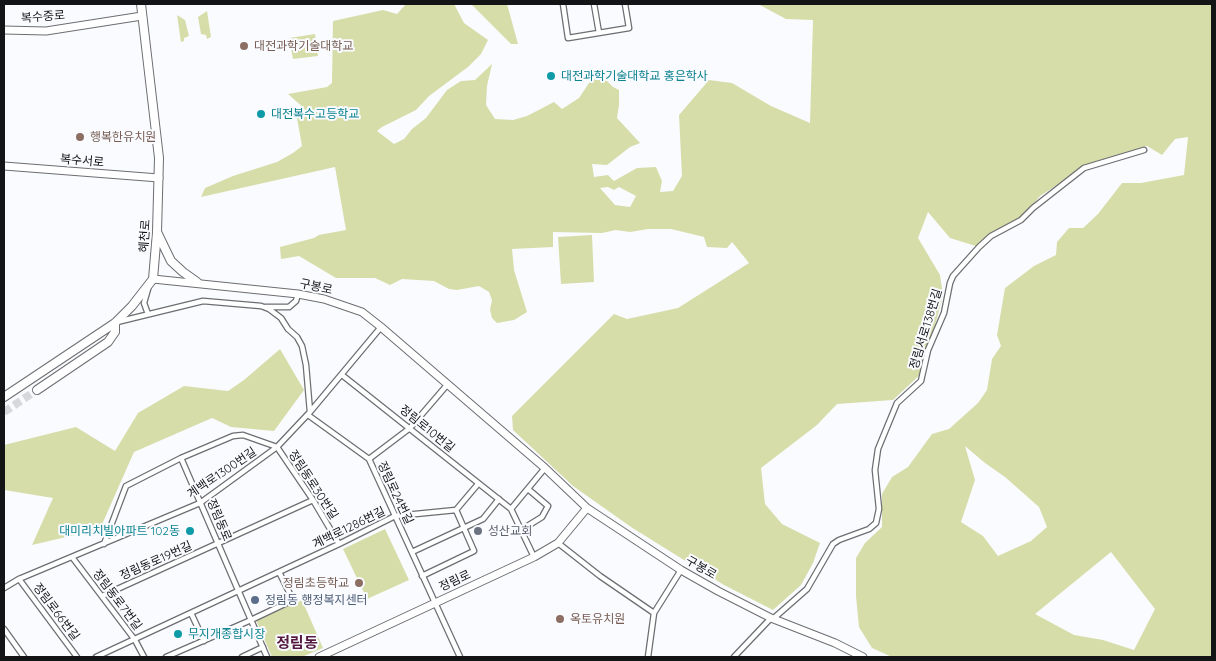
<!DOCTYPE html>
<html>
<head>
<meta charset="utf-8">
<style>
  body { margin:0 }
  #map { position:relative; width:1216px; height:661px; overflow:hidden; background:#f9fbff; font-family:Quicksand,sans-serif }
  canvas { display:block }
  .frame { position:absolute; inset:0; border:5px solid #131415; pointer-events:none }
</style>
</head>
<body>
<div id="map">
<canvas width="1216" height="661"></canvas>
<div class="frame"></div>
</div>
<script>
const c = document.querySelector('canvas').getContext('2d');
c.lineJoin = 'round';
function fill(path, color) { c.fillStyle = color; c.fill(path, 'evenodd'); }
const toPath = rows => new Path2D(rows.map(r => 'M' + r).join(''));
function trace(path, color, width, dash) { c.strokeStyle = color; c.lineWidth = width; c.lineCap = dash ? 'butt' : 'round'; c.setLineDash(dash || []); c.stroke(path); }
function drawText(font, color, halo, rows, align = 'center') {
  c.font = font + ' Quicksand,"Noto Sans KR",sans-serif'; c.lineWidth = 4; c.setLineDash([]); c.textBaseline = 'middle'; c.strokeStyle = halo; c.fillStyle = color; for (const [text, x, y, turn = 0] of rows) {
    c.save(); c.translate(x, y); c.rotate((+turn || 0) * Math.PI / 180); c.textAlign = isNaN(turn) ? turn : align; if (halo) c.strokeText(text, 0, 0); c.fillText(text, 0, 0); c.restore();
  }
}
const green = toPath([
  [406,4,454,4,464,23,488,40,481,54,468,67,429,96,416,110,382,127,377,131,394,144,404,139,412,129,426,118,447,90,461,81,475,80,492,64,487,86,486,105,495,119,513,120,527,116,554,102,562,109,579,98,597,71,613,87,619,90,619,105,617,118,640,143,630,147,607,165,592,164,594,177,608,175,614,181,637,168,656,167,662,181,660,192,673,191,682,176,679,115,709,80,732,83,771,106,810,123,813,20,786,19,758,4,1212,4,1212,657,892,657,872,648,859,627,856,596,856,558,865,543,882,527,882,494,892,477,908,467,932,434,949,429,978,403,987,390,992,359,1001,346,997,335,1005,288,1034,266,1056,255,1057,242,1069,228,1083,228,1098,214,1122,183,1141,183,1184,175,1188,137,1175,139,1162,155,1147,146,1090,164,1040,196,1023,217,979,247,950,238,928,212,918,238,940,275,943,295,923,372,893,400,837,404,817,425,761,468,765,504,782,524,820,543,813,563,801,585,773,610,724,585,631,527,573,486,513,430,512,416,614,314,627,319,678,308,749,263,732,242,727,248,707,247,704,237,671,229,648,229,630,232,616,230,602,233,553,232,553,247,512,249,514,270,527,312,514,320,497,323,492,318,490,310,492,300,489,292,479,286,457,290,449,289,434,281,402,279,390,285,375,278,336,278,299,256,281,259,280,247,314,238,319,235,346,230,335,167,201,197,205,188,233,176,277,162,293,153,302,146,297,118,305,109,288,94,327,87,332,83,333,21,383,10,397,14],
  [608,187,614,190,619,187,636,196,630,207,615,205,600,188],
  [965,446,985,463,1005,477,1039,507,1047,527,1031,541,998,556,983,536,961,522,975,480],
  [1111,552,1155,609,1134,650,1103,640,1074,635,1035,614],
  [471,4,507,4,518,44,511,44],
  [207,11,211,37,207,39,206,35,201,34,198,17],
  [177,15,185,20,189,36,184,38,184,41,181,42],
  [315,34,318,56,293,59,289,38],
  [592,235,594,282,561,284,558,237],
  [280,349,304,390,274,431,231,427,212,418,134,452,100,529,32,545,53,498,4,490,4,445,76,427,115,451,138,413,184,386,228,391,244,380],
  [385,529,409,580,367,599,343,549],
  [302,600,323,648,302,657,272,657,256,620]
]);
const primaryTunnel = toPath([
  [4,412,37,390]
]);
const street = toPath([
  [563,4,568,38,629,28,625,4],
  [594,4,599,33],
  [148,289,144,303,148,314],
  [265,307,289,307,296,301,298,294],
  [117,322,203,301,261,306,269,309,281,318,288,329,297,337,302,346,306,365,310,412],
  [342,375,511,509,534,557],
  [308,415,369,459,460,657],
  [181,458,267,657],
  [369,459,410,428,447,385],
  [511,509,545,468],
  [521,530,542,517,548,506,528,489],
  [558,543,600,576,654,613],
  [104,544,126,486,181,458,233,436,243,435,277,447,313,500,339,544],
  [412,552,483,519,499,499],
  [72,557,135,640,144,657],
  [422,576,474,551,456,510],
  [19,579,77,657],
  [4,588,19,579,200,503,277,447,310,412,381,327],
  [102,596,313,500],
  [191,613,204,641],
  [774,618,807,589,833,544,839,540,869,529,876,523,879,509,875,470,878,449,897,403,921,381,928,350,944,313,950,283,953,276,979,247,991,236,1021,220,1033,208,1084,168,1144,150],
  [4,629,24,657],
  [96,657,339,544,395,516,456,510,478,484],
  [166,657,251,620,293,600,279,572],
  [242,657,263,647],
  [648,657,654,613,681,570],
  [734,657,771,618]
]);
const secondary = toPath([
  [4,30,46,31,142,16],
  [4,166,159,178],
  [153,279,298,294,324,299,362,312,381,327,545,468,587,508,681,570,718,591,771,618,835,643,863,657],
  [319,657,534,557,558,543,587,508]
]);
const primary = toPath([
  [157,232,171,261,183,272,197,282],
  [37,390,108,342,115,332,115,323],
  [4,397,115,323,132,306,153,279,157,232,159,158,141,4]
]);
const markers = [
  [244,46,5,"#8d6e63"],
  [551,76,5,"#0f9aa8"],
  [261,114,5,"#0f9aa8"],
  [80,137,5,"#8d6e63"],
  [190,531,5,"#0f9aa8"],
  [478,531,5,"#6b7280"],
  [359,583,5,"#8d6e63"],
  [255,600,5,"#5c6f8a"],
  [560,619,5,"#8d6e63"],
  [178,634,5,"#0f9aa8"]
];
const streetNames = [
  ["복수중로",43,17,-4],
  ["복수서로",82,161,5],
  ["혜천로",145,236,-86],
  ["구봉로",316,287,12],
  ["정림서로138번길",926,329,-73],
  ["정림로10번길",427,429,39],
  ["계백로1300번길",222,473,-34],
  ["정림동로30번길",313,485,57],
  ["정림로24번길",395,493,65],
  ["정림동로",219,520,67],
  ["계백로1286번길",349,528,-26],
  ["정림동로19번길",156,561,-24],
  ["구봉로",701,568,30],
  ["정림로",455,581,-25],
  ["정림동로7번길",117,600,53],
  ["정림로66번길",56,612,53]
];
const educationNames = [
  ["대전과학기술대학교",254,46],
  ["행복한유치원",90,137],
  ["정림초등학교",349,583,"right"],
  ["옥토유치원",570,619]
];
const cultureNames = [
  ["대전과학기술대학교 홍은학사",561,76],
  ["대전복수고등학교",271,114],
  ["대미리치빌아파트 102동",180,531,"right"],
  ["무지개종합시장",188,634]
];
const worshipNames = [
  ["성산교회",488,531]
];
const serviceNames = [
  ["정림동 행정복지센터",265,600]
];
const quarterNames = [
  ["정림동",297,643]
];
fill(green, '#d7dda9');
trace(primaryTunnel, '#d6d8dc', 8, [8, 4]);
trace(street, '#6c6e72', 7);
trace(secondary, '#6c6e72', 9);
trace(primary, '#6c6e72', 10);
trace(street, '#fff', 4.5);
trace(secondary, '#fff', 7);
trace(primary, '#fff', 8);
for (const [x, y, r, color] of markers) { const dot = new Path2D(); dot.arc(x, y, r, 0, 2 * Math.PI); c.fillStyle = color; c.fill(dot); trace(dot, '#f9fbff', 2); }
drawText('12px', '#131415', '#f9fbff', streetNames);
drawText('12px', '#785e54', '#f9fbff', educationNames, 'left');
drawText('12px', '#0d838f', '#f9fbff', cultureNames, 'left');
drawText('12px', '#5b616d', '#f9fbff', worshipNames, 'left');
drawText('12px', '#4e5e75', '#f9fbff', serviceNames, 'left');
drawText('bold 15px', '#561a41', '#f9fbff', quarterNames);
</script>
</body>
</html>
